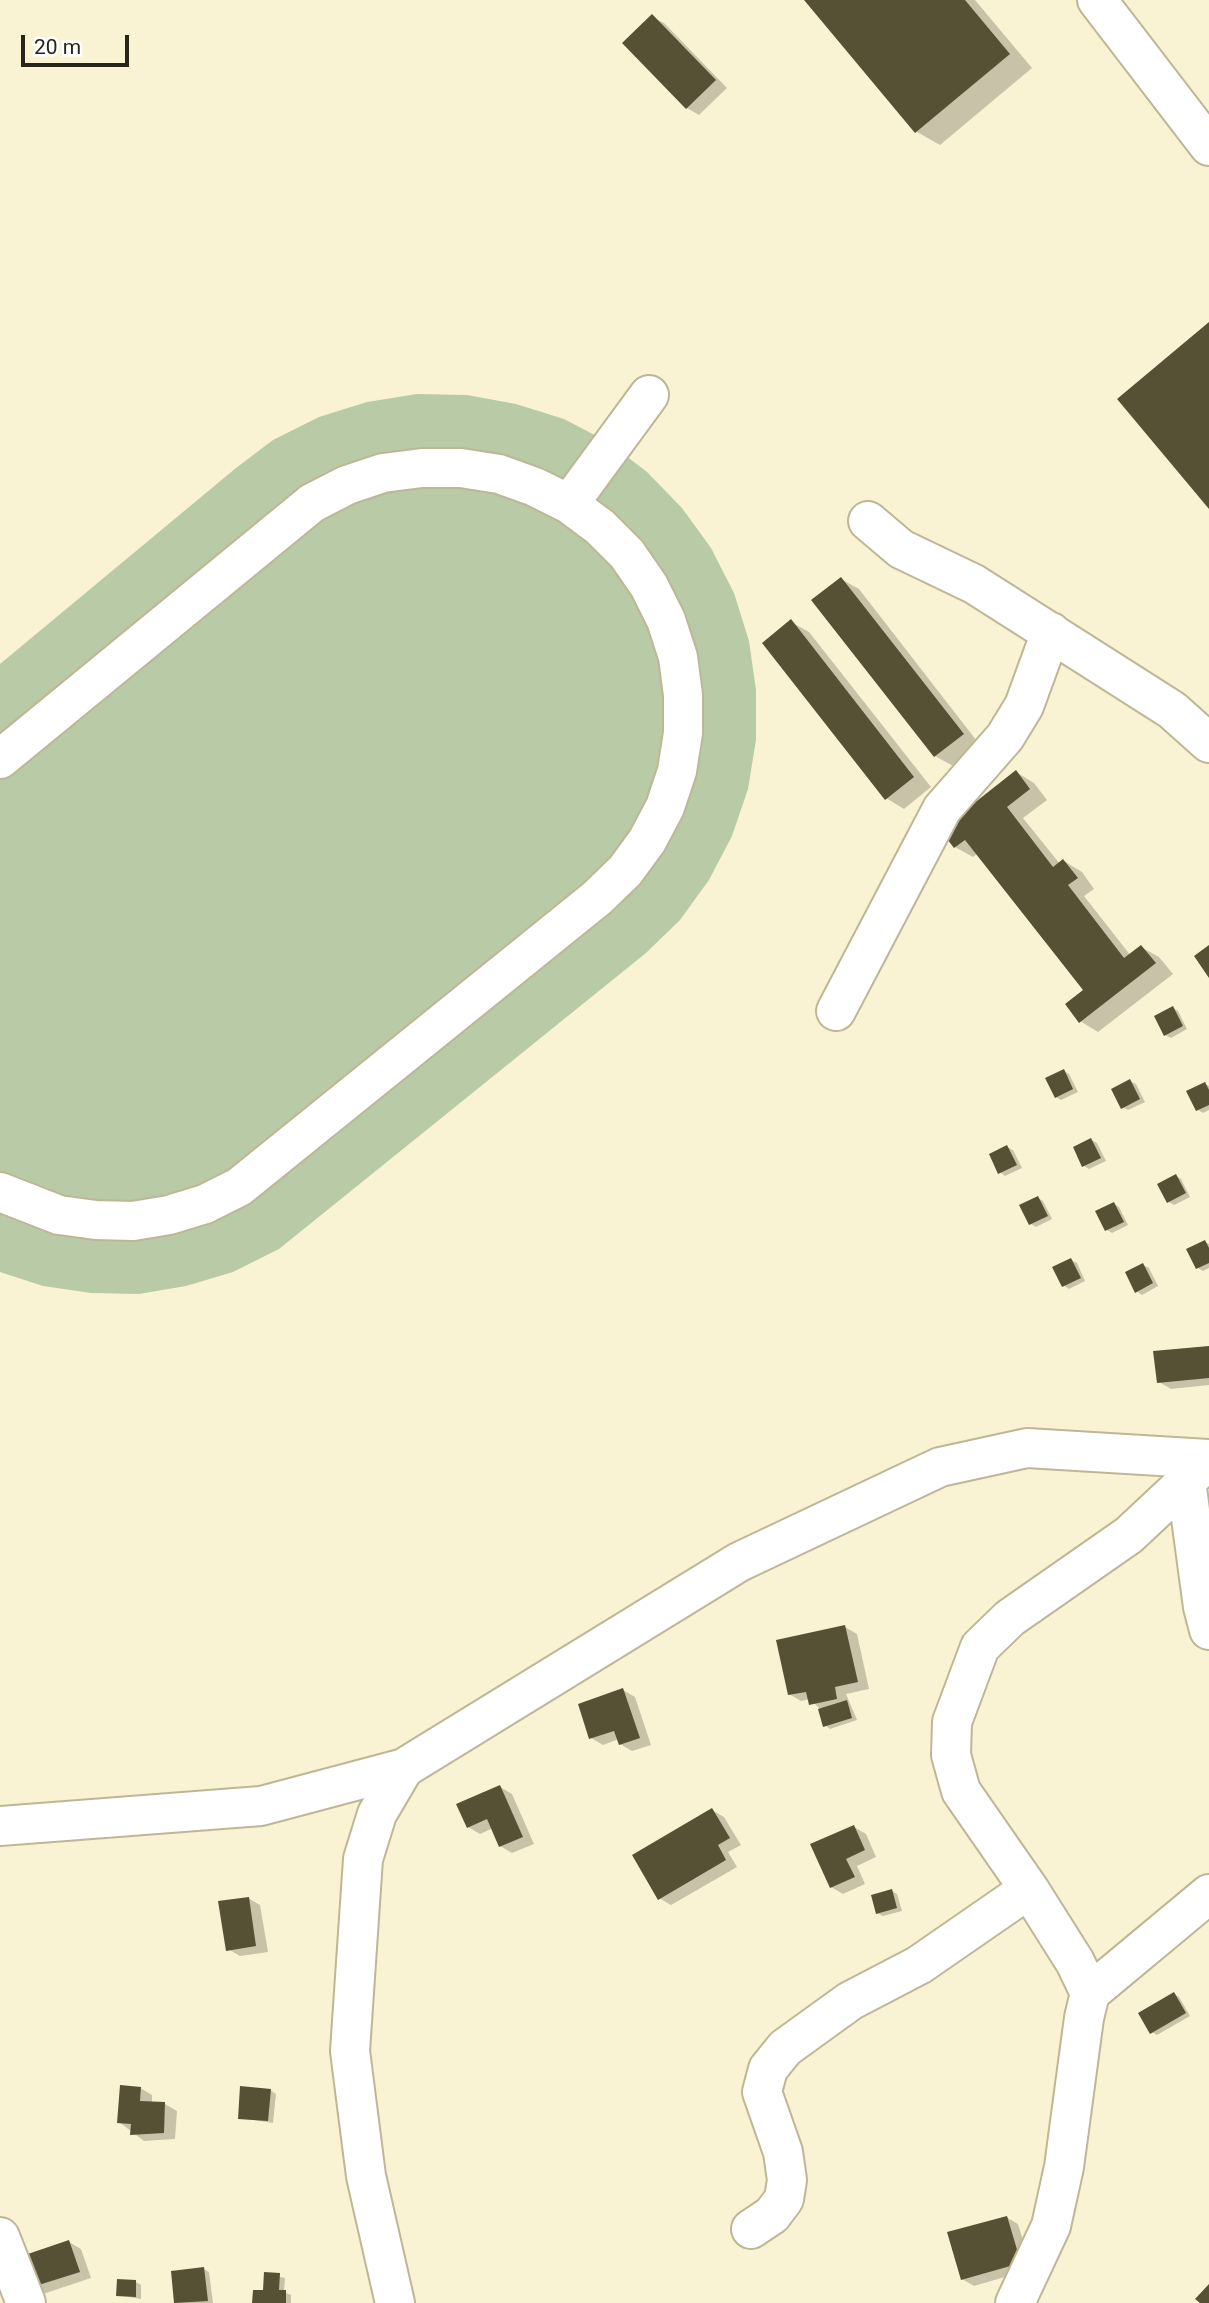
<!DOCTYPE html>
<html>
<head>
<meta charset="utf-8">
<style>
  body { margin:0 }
  #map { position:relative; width:1209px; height:2303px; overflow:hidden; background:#faf3d3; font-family:Roboto,sans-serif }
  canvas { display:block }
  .scale { position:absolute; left:21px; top:35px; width:108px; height:32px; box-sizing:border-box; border:4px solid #28261a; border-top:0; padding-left:9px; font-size:21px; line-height:24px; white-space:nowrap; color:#28261a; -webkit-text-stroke:5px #fff; paint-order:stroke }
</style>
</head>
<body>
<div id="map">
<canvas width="1209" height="2303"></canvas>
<div class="scale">20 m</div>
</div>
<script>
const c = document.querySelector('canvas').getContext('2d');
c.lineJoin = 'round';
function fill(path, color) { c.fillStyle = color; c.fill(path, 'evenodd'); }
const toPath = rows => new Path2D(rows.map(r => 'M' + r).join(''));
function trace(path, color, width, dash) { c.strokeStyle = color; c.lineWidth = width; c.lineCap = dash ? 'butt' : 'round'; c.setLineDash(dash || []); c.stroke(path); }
const green = toPath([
  [417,394,467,395,516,404,564,419,608,442,647,472,682,508,711,548,734,593,749,641,756,690,756,740,748,789,732,836,709,880,680,920,646,953,279,1249,233,1272,186,1286,139,1294,91,1293,43,1286,0,1272,0,664,236,468,273,440,319,417,367,402]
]);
const shadow = toPath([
  [807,0,975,0,1032,68,940,145,917,132],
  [652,17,664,23,727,88,699,115,687,108,625,43],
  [841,579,859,589,980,745,953,766,935,756],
  [791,622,809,632,931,787,904,809,886,798],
  [1016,772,1034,783,1047,800,1023,818,1060,864,1064,861,1082,872,1094,889,1084,896,1131,956,1141,947,1159,957,1173,974,1098,1032,1080,1021,1085,991,978,853,973,857,955,847],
  [1173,1008,1178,1011,1187,1029,1171,1038,1165,1035],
  [1064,1071,1069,1074,1078,1092,1061,1100,1056,1097],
  [1130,1081,1136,1084,1145,1102,1128,1110,1122,1107],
  [1205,1084,1209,1086,1209,1110,1203,1113,1198,1110],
  [1091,1140,1097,1143,1106,1161,1089,1169,1084,1166],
  [1007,1147,1013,1150,1022,1168,1005,1176,1000,1172],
  [1176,1176,1181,1179,1190,1197,1174,1205,1169,1202],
  [1038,1198,1043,1201,1052,1219,1036,1227,1031,1224],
  [1114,1204,1119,1207,1128,1225,1112,1233,1107,1230,1098,1212],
  [1205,1242,1209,1244,1209,1268,1203,1271,1198,1268],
  [1071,1260,1077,1263,1085,1281,1069,1289,1063,1285],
  [1143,1265,1149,1268,1158,1286,1142,1295,1136,1291],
  [1209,1347,1209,1385,1171,1389,1159,1382],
  [845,1627,857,1634,869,1689,846,1694,857,1720,830,1729,825,1725,820,1709,810,1699,801,1701,789,1694],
  [623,1690,635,1697,651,1745,632,1751,620,1744,619,1739,603,1745,591,1738],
  [500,1787,512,1794,534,1844,512,1853,500,1846,493,1828,480,1834,468,1827],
  [712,1810,724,1817,741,1845,728,1852,737,1867,671,1905,659,1898],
  [854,1827,866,1834,876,1857,857,1866,865,1884,843,1894,831,1887],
  [892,1891,897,1894,902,1911,883,1916,877,1913],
  [248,1898,260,1905,268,1952,240,1956,228,1949],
  [1174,1994,1179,1997,1190,2016,1157,2035,1152,2032],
  [140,2088,152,2095,152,2103,165,2104,177,2111,175,2139,144,2141,119,2122],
  [270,2090,276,2094,273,2123,240,2118],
  [1006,2217,1018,2224,1032,2269,974,2286,962,2279],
  [69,2242,81,2249,91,2278,43,2294,31,2287],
  [204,2269,209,2272,213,2303,176,2303,173,2273],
  [266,2274,285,2278,284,2292,291,2295,291,2303,254,2303,265,2292],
  [136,2282,141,2285,141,2299,118,2295]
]);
const building = toPath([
  [804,0,965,0,1010,54,915,133],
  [652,14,716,80,686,109,622,43],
  [1209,322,1209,509,1117,399],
  [841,577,964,734,934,757,811,600],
  [791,619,914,777,885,800,762,643],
  [1016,770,1030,789,1007,807,1053,867,1063,859,1078,878,1068,885,1124,958,1141,945,1156,963,1079,1023,1065,1004,1083,990,965,840,954,848,940,830],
  [1209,945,1209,978,1194,956],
  [1173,1006,1183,1026,1164,1036,1154,1016],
  [1064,1069,1073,1089,1055,1098,1045,1078],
  [1130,1079,1140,1099,1121,1109,1111,1089],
  [1205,1082,1209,1090,1209,1105,1196,1111,1186,1091],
  [1091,1138,1101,1158,1082,1167,1073,1147],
  [1007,1145,1017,1165,998,1174,989,1154],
  [1176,1174,1186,1193,1167,1203,1157,1184],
  [1038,1196,1048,1216,1029,1225,1019,1205],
  [1114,1202,1124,1222,1105,1231,1095,1211],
  [1205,1240,1209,1248,1209,1263,1196,1269,1186,1249],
  [1071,1258,1081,1278,1062,1287,1052,1267],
  [1143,1263,1153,1283,1135,1293,1125,1272],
  [1209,1346,1209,1378,1157,1383,1153,1351],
  [845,1625,858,1682,835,1687,837,1699,809,1705,806,1692,788,1695,776,1640],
  [623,1688,640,1738,619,1745,614,1731,589,1739,578,1704],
  [847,1700,852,1718,823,1727,818,1709],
  [500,1785,523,1837,499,1847,487,1819,467,1828,456,1804],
  [712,1808,730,1838,718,1845,726,1860,658,1900,632,1855],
  [854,1825,865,1850,846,1859,855,1877,830,1888,810,1844],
  [892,1889,897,1908,876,1914,871,1895],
  [249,1897,256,1946,226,1951,218,1901],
  [1174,1992,1186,2013,1150,2034,1138,2013],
  [120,2085,141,2087,140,2101,165,2102,164,2133,130,2135,131,2124,117,2123],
  [240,2086,271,2089,268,2121,238,2119],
  [1007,2216,1021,2263,961,2280,947,2232],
  [69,2240,80,2272,29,2288,19,2257],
  [204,2267,208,2301,174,2303,171,2271],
  [264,2272,280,2273,279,2290,286,2290,286,2303,252,2303,253,2290,263,2290],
  [117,2279,136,2280,136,2297,116,2296],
  [1209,2284,1209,2303,1200,2303,1195,2299]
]);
const minor = toPath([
  [1097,0,1209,146],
  [569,504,649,395],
  [868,521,901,549,974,584,1172,710,1209,743],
  [0,759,312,503,347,485,383,473,422,468,461,468,499,474,535,487,569,504,600,527,627,554,649,586,666,620,678,657,683,695,683,733,677,771,665,807,647,841,625,871,597,898,239,1187,205,1204,169,1215,133,1221,96,1220,59,1215,0,1192],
  [836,1011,942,809,1005,737,1024,706,1051,632],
  [1186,1481,1203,1607,1209,1630],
  [0,1826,261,1806,404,1768,739,1562,940,1467,1027,1448,1209,1459],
  [1090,1993,1209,1894],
  [751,2229,772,2215,784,2199,787,2180,783,2152,762,2092,768,2069,785,2048,850,2001,919,1965,1029,1889],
  [0,2237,26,2303],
  [395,2303,366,2176,350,2051,363,1859,377,1814,404,1768],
  [1015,2303,1051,2226,1064,2167,1084,2018,1090,1993,1075,1962,1029,1889,961,1791,951,1755,952,1722,980,1647,1010,1618,1129,1535,1209,1460]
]);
fill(green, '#b9caa6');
fill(shadow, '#0003');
fill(building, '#565035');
trace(minor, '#bdb798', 42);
trace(minor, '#fff', 38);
</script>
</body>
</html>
